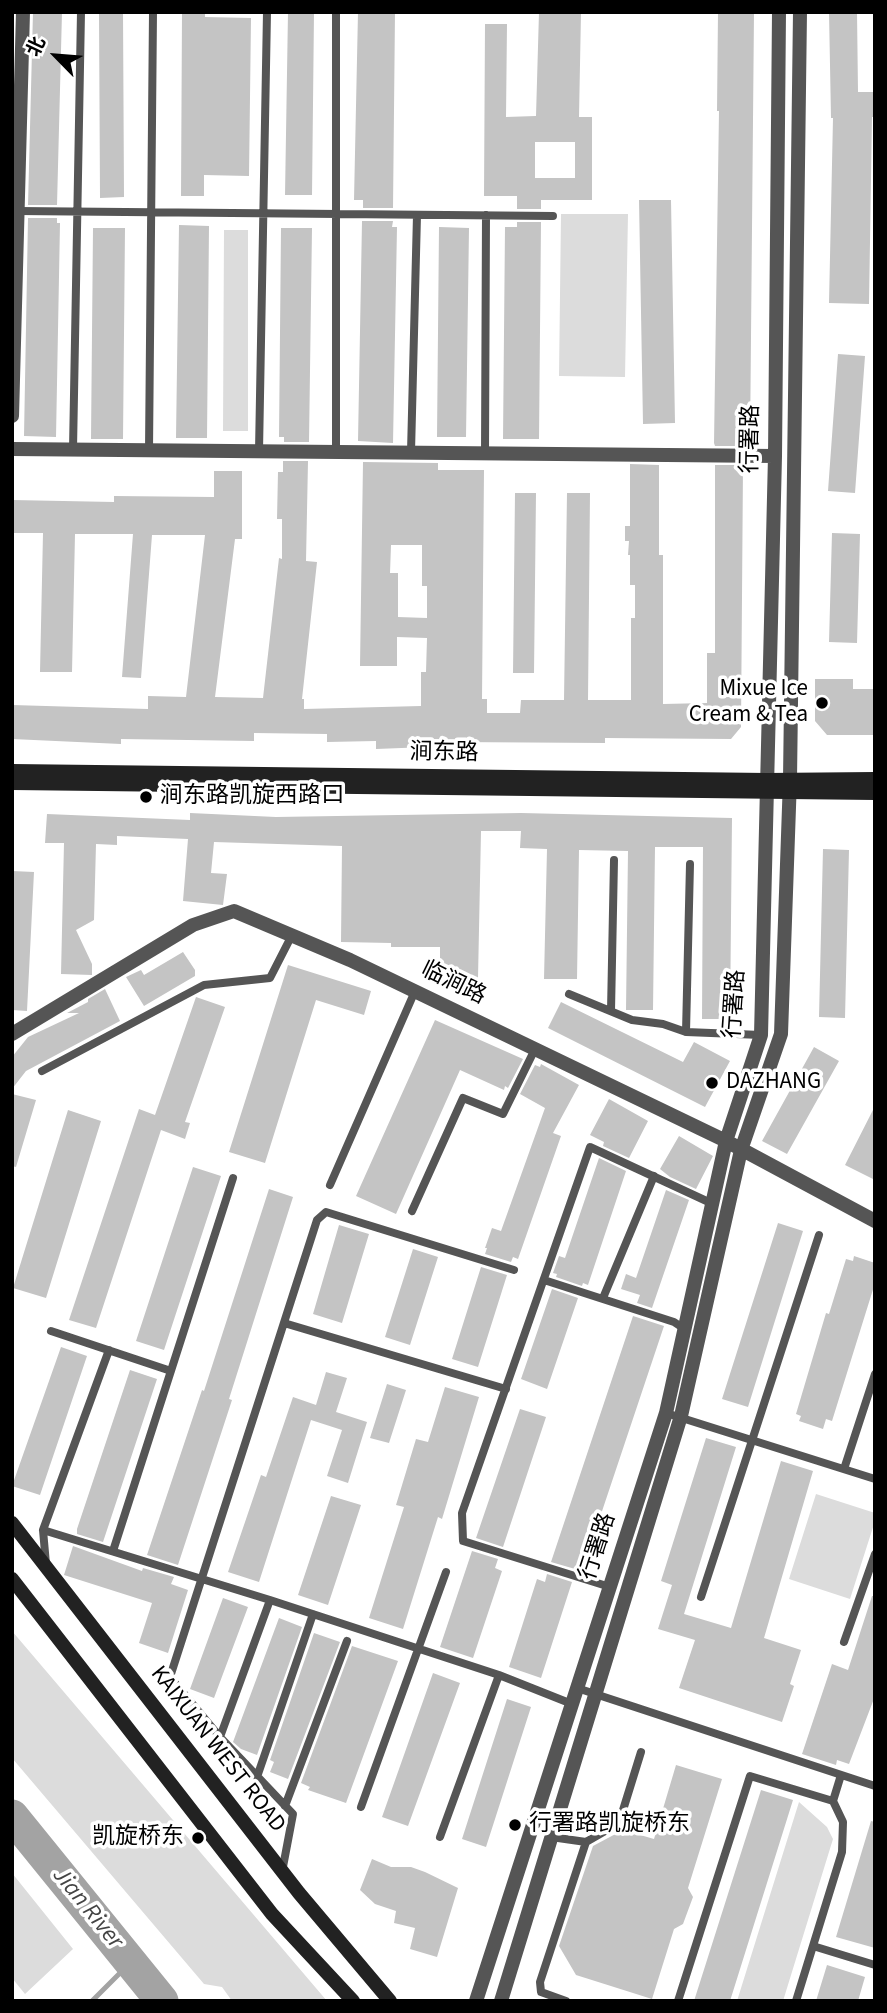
<!DOCTYPE html>
<html>
<head>
<meta charset="utf-8">
<style>
  body { margin:0 }
  #map { position:relative; width:887px; height:2013px; overflow:hidden; background:#fff; font-family:"Source Sans 3","Noto Sans SC",sans-serif }
  canvas { display:block }
  .frame { position:absolute; inset:0; border:14px solid #000; pointer-events:none }
  .north { position:absolute; left:21px; top:21px; width:70px; height:70px; -webkit-text-stroke:5px #fff; paint-order:stroke; rotate:295deg; font-size:19px; font-weight:700; line-height:28px; text-align:center; color:#000 }
  .north::after { content:''; display:block; margin:auto; width:24px; height:32px; background:#000; clip-path:polygon(50% 0,100% 100%,50% 72%,0 100%) }
</style>
</head>
<body>
<div id="map">
<canvas width="887" height="2013"></canvas>
<div class="frame"></div>
<div class="north">北</div>
</div>
<script>
const c = document.querySelector('canvas').getContext('2d');
c.lineJoin = 'round';
function fill(path, color) { c.fillStyle = color; c.fill(path, 'evenodd'); }
const toPath = rows => new Path2D(rows.map(r => 'M' + r).join(''));
function trace(path, color, width, dash) { c.strokeStyle = color; c.lineWidth = width; c.lineCap = dash ? 'butt' : 'round'; c.setLineDash(dash || []); c.stroke(path); }
function drawText(font, color, halo, rows, align = 'center') {
  c.font = font + ' "Source Sans 3","Noto Sans SC",sans-serif'; c.lineWidth = 7; c.setLineDash([]); c.textBaseline = 'middle'; c.strokeStyle = halo; c.fillStyle = color; for (const [text, x, y, turn = 0] of rows) {
    c.save(); c.translate(x, y); c.rotate((+turn || 0) * Math.PI / 180); c.textAlign = isNaN(turn) ? turn : align; if (halo) c.strokeText(text, 0, 0); c.fillText(text, 0, 0); c.restore();
  }
}
const green = toPath([
  [561,214,628,214,625,377,559,376],
  [224,230,248,230,248,431,223,431],
  [816,1494,875,1513,875,1521,850,1599,789,1579],
  [12,1631,327,2001,232,2001,222,1987,204,1984,12,1758],
  [799,1802,827,1827,833,1839,783,2001,737,2001],
  [12,1873,73,1949,25,1994,12,1978]
]);
const stream = toPath([
  [92,2001,131,1962]
]);
const river = toPath([
  [12,1816,162,2001]
]);
const building = toPath([
  [33,12,62,12,57,205,28,205],
  [99,12,123,12,124,197,100,198],
  [182,12,205,12,205,17,251,18,249,176,204,175,204,196,181,196],
  [288,12,314,12,312,195,285,195],
  [358,12,395,12,393,208,363,208,363,200,354,200],
  [539,12,581,12,579,117,592,117,592,200,541,200,541,209,517,209,517,196,484,196,485,24,507,24,506,117,536,116],
  [535,142,575,142,575,178,535,178],
  [718,12,754,12,750,444,743,444,743,446,715,446,714,443,719,111,717,111],
  [829,12,857,12,858,92,875,92,875,117,872,117,869,304,829,303,833,118,831,118],
  [639,200,671,200,675,423,643,424],
  [28,218,57,218,57,223,60,223,56,437,24,436],
  [362,221,393,221,392,227,397,227,393,443,358,441],
  [517,222,541,222,539,439,503,439,505,227,517,227],
  [179,225,209,226,207,438,176,438],
  [439,227,469,228,466,437,437,437],
  [93,228,125,228,123,439,91,439],
  [281,228,312,228,309,442,284,442,284,437,279,437],
  [838,354,865,356,855,493,828,491],
  [283,461,308,461,306,561,317,562,302,699,304,699,304,709,421,706,421,672,426,672,427,638,397,637,397,666,360,666,363,462,438,463,438,470,484,470,482,699,487,699,487,713,520,713,521,700,564,700,567,493,590,493,588,700,631,700,631,618,635,618,635,585,630,585,630,555,628,555,629,541,625,541,625,526,630,526,630,464,659,465,659,555,663,555,663,704,707,703,707,653,715,653,715,465,743,465,741,727,731,739,605,738,605,743,453,742,453,746,376,749,376,741,327,742,327,734,254,733,254,741,121,739,121,744,12,739,12,705,148,709,148,696,186,697,205,535,152,535,141,678,122,677,133,534,75,534,72,672,40,672,43,533,12,533,12,500,114,502,114,496,214,497,214,471,242,471,242,539,235,539,215,697,263,698,279,558,282,559,282,519,277,519,278,472,283,472],
  [391,545,422,545,422,586,427,586,427,618,398,617,398,573,390,573],
  [515,493,536,493,534,673,513,673],
  [832,533,860,534,857,643,829,642],
  [815,679,853,679,853,689,875,689,875,735,827,735,815,721],
  [190,813,276,817,521,813,732,818,730,1019,702,1019,703,847,655,847,653,1010,626,1010,628,851,579,850,577,979,544,979,547,849,520,848,521,831,481,831,478,978,440,977,440,947,391,947,391,943,341,942,342,846,214,842,211,873,227,874,223,905,183,901,188,839,117,836,117,845,96,844,94,920,76,930,92,964,92,975,61,974,64,843,45,843,47,814,190,820],
  [823,849,849,850,845,1018,819,1017],
  [12,871,34,872,27,1011,12,1010],
  [183,952,195,970,195,976,144,1006,126,977,141,970,144,975],
  [288,965,371,991,364,1015,316,1000,265,1163,229,1152],
  [105,989,120,1021,26,1071,12,1089,12,1057,28,1037,79,1013,67,1013,88,1002,88,999],
  [196,997,225,1007,185,1122,190,1123,185,1139,161,1130,96,1328,69,1320,139,1109,155,1115],
  [561,1002,683,1062,694,1042,730,1061,705,1107,548,1028],
  [435,1020,523,1059,508,1088,505,1086,504,1090,460,1070,396,1214,356,1196],
  [814,1047,839,1061,787,1154,762,1141],
  [541,1064,579,1085,553,1133,561,1136,518,1259,513,1257,511,1262,485,1254,487,1248,485,1248,492,1228,501,1231,545,1108,520,1094,535,1065,540,1067],
  [12,1094,36,1100,16,1167,12,1166],
  [609,1099,648,1121,629,1158,603,1146,604,1142,590,1135],
  [875,1106,875,1180,845,1165],
  [68,1110,101,1121,46,1298,13,1288],
  [679,1136,713,1156,696,1189,670,1177,660,1169],
  [599,1158,626,1171,588,1285,583,1283,582,1286,556,1277,557,1274,553,1273,559,1256,565,1258],
  [193,1167,221,1176,164,1350,136,1341],
  [269,1189,293,1197,229,1399,232,1400,178,1565,147,1555,202,1390,204,1391],
  [666,1190,689,1200,652,1308,637,1303,640,1295,621,1289,626,1274,636,1278],
  [778,1223,803,1231,748,1407,722,1399],
  [339,1225,369,1234,342,1323,313,1314],
  [413,1249,438,1257,410,1345,385,1337],
  [854,1256,875,1263,875,1283,832,1421,826,1419,823,1429,799,1421,801,1416,796,1414,826,1313,829,1314,846,1259,853,1261],
  [481,1267,507,1275,478,1367,452,1359],
  [552,1289,578,1298,547,1389,521,1379],
  [633,1316,664,1326,582,1571,551,1562],
  [61,1347,87,1356,40,1495,12,1486],
  [130,1370,157,1379,103,1542,77,1534,77,1529],
  [326,1372,347,1378,336,1412,367,1422,348,1483,327,1476,342,1430,311,1420,259,1582,228,1572,261,1475,266,1477,293,1397,316,1405],
  [387,1384,406,1390,389,1443,370,1438],
  [445,1387,479,1397,442,1519,438,1517,403,1629,369,1618,404,1507,396,1505,416,1439,428,1442],
  [520,1409,546,1417,503,1547,476,1538],
  [706,1438,736,1447,684,1614,731,1628,781,1461,813,1471,764,1638,801,1650,790,1684,794,1686,782,1722,679,1688,695,1640,658,1629,672,1585,661,1581],
  [331,1496,361,1505,328,1605,298,1595],
  [73,1546,142,1571,143,1568,174,1577,171,1584,188,1590,168,1653,139,1643,152,1603,64,1575],
  [472,1551,498,1559,495,1568,502,1571,473,1658,440,1647],
  [547,1574,572,1582,541,1678,509,1667,537,1579,545,1582],
  [872,1596,875,1596,875,1696,849,1764,837,1760,836,1765,802,1754,832,1664,848,1670],
  [223,1598,248,1607,214,1698,190,1689],
  [279,1618,302,1627,257,1755,241,1749,233,1742],
  [314,1633,340,1642,288,1779,270,1772,274,1762,270,1760],
  [352,1646,398,1661,346,1803,308,1790,310,1787,301,1783],
  [433,1673,460,1683,408,1826,382,1817],
  [507,1699,531,1707,486,1847,462,1839],
  [676,1765,722,1779,688,1888,693,1897,683,1924,674,1929,652,1999,576,1975,559,1946,593,1846,623,1830,654,1839],
  [761,1790,793,1800,730,2001,694,2001],
  [871,1821,875,1822,875,1948,836,1937],
  [372,1859,391,1867,411,1867,425,1872,458,1888,437,1957,410,1949,415,1928,394,1923,396,1911,375,1904,360,1890],
  [827,1965,865,1977,858,2001,816,2001]
]);
const lane = toPath([
  [336,12,336,451],
  [18,211,553,216],
  [73,449,81,12],
  [149,450,153,12],
  [259,451,267,12],
  [411,452,417,215],
  [485,453,486,215],
  [569,994,632,1020,663,1024,686,1032,761,1035],
  [611,1011,614,860],
  [686,1032,690,864],
  [42,1071,204,985,270,978,292,935],
  [330,1185,415,991],
  [412,1211,463,1098,503,1114,535,1049],
  [544,1280,674,1322,686,1330],
  [603,1298,654,1176],
  [284,1323,506,1389],
  [51,1331,171,1371],
  [666,1413,875,1479],
  [844,1469,875,1374],
  [43,1530,270,1600],
  [113,1551,233,1178],
  [46,1564,43,1530,109,1350],
  [610,1587,463,1541,462,1513,590,1147,713,1204],
  [701,1597,819,1235],
  [844,1642,875,1554],
  [577,1688,875,1786],
  [220,1737,270,1600,499,1675,572,1704],
  [257,1777,313,1614],
  [285,1806,347,1641],
  [361,1807,446,1572],
  [440,1837,499,1675],
  [551,1837,586,1842],
  [282,1872,293,1814,220,1737,170,1677,317,1220,326,1212,514,1270],
  [813,1946,875,1965],
  [566,2001,541,1992,540,1982,586,1842,619,1823,641,1752],
  [678,2001,750,1776,833,1801],
  [796,2001,842,1852,843,1822,833,1801,841,1775]
]);
const street = toPath([
  [12,416,23,12],
  [12,449,775,456],
  [12,1034,193,925,234,911,350,960,726,1141,875,1221],
  [476,2001,666,1413,726,1141,761,1035,775,456,779,12],
  [501,2001,681,1416,741,1150,781,1034,790,779,800,12]
]);
const secondary = toPath([
  [12,771,767,780,875,779],
  [12,783,875,793],
  [12,1523,299,1893,390,2001],
  [12,1579,272,1914,353,2001]
]);
const markers = [
  [822,703,7,"#000"],
  [146,797,7,"#000"],
  [712,1083,7,"#000"],
  [515,1825,7,"#000"],
  [198,1838,7,"#000"]
];
const streetNames = [
  ["行署路",752,439,-89],
  ["涧东路",444,754,1],
  ["临涧路",453,984,26],
  ["行署路",736,1004,-86],
  ["行署路",599,1547,-72],
  ["KAIXUAN WEST ROAD",217,1750,52]
];
const poiNames = [
  ["Mixue Ice",808,690,"right"],
  ["Cream & Tea",808,716,"right"],
  ["涧东路凯旋西路口",160,797],
  ["DAZHANG",726,1083],
  ["行署路凯旋桥东",529,1825],
  ["凯旋桥东",184,1838,"right"]
];
const waterNames = [
  ["Jian River",87,1909,51]
];
fill(green, '#dcdcdc');
trace(stream, '#a3a3a3', 5);
trace(river, '#a3a3a3', 33);
fill(building, '#c4c4c4');
trace(lane, '#555', 8);
trace(street, '#555', 14);
trace(secondary, '#222', 14);
for (const [x, y, r, color] of markers) { const dot = new Path2D(); dot.arc(x, y, r, 0, 2 * Math.PI); c.fillStyle = color; c.fill(dot); trace(dot, '#fff', 2.5); }
drawText('23px', '#000', '#fff', streetNames);
drawText('23px', '#000', '#fff', poiNames, 'left');
drawText('italic 24px', '#444', '#fff', waterNames);
</script>
</body>
</html>
